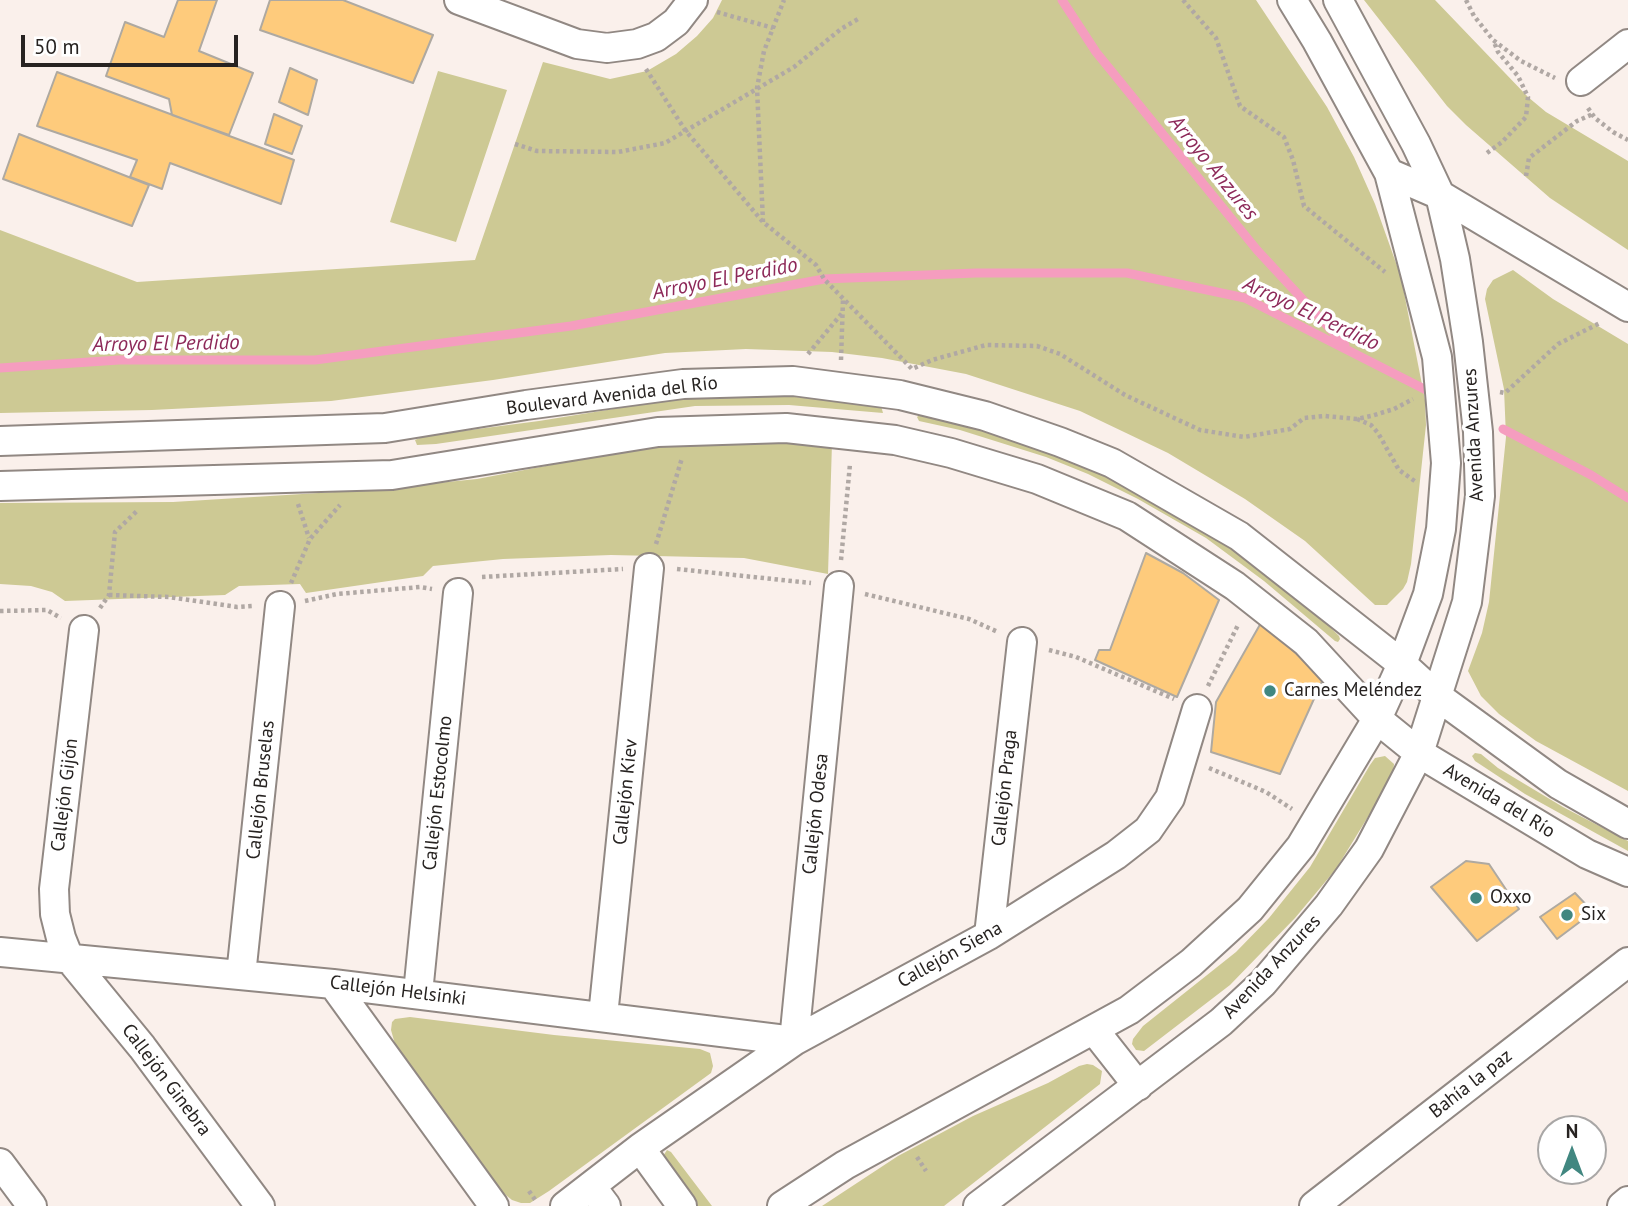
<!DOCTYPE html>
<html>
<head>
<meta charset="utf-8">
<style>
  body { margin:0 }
  #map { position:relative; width:1628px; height:1206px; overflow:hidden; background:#faf0eb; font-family:"PT Sans",sans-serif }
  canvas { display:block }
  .north { position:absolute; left:1537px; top:1115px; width:70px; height:70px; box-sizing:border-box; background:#fff; border:2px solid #a9a7a6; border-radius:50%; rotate:0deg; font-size:19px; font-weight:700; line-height:28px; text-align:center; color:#272321 }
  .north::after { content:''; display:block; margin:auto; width:24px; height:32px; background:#418780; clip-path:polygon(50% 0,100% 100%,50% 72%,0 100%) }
  .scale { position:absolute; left:21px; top:35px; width:217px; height:32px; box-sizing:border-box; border:4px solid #272321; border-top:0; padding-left:9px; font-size:21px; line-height:24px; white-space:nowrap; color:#272321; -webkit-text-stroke:5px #fff; paint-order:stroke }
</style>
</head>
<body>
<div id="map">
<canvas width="1628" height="1206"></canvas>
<div class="north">N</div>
<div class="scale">50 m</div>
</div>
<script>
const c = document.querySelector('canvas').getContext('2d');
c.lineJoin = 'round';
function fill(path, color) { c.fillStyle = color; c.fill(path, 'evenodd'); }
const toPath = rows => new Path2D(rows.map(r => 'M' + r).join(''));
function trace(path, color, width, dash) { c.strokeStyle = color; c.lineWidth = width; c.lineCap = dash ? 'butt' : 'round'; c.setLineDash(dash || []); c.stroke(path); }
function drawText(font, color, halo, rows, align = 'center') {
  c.font = font + ' "PT Sans",sans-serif'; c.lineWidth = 7; c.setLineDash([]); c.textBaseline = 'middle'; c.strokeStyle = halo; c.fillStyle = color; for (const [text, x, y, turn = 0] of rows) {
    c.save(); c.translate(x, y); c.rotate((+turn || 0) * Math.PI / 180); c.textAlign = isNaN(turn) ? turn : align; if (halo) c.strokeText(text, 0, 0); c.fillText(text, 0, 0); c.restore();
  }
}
const green = toPath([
  [722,0,1256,0,1327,107,1354,157,1375,204,1401,277,1425,400,1426,425,1411,564,1407,582,1403,589,1387,605,1375,605,1305,541,1245,499,1168,453,1080,411,966,374,882,358,832,352,746,349,665,353,493,380,331,401,152,410,0,413,0,230,137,282,475,260,543,62,610,79,647,71,676,54,697,36,713,18],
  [1364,0,1435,0,1528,97,1546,112,1628,161,1628,250,1550,198,1466,125,1447,106],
  [438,71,507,90,456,242,390,222],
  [1513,270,1553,299,1628,344,1628,791,1536,741,1499,714,1481,696,1468,671,1482,633,1489,602,1506,437,1504,389,1485,299,1487,289,1493,280],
  [738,396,786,396,881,406,883,413,789,405,695,406,436,444,417,445,415,440,424,436,539,421,675,399],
  [920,414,971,425,1093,468,1229,545,1320,617,1339,636,1340,639,1338,642,1335,641,1264,581,1206,538,1138,499,1088,474,1046,457,960,430,919,421,917,417],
  [786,438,832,443,828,574,744,558,611,555,503,559,433,566,423,576,306,593,300,584,239,586,225,595,65,601,52,592,31,586,0,584,0,503,173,502,367,490,477,479,661,444],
  [1475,753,1481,754,1498,768,1563,807,1628,841,1628,851,1525,794,1475,761,1472,756],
  [1385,756,1394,764,1393,776,1336,869,1295,918,1230,985,1144,1051,1136,1050,1132,1044,1133,1039,1143,1026,1236,952,1269,918,1310,867,1370,765,1375,758],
  [410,1017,554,1035,700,1049,710,1053,713,1066,711,1073,549,1191,530,1203,521,1203,512,1200,502,1192,395,1044,391,1030,392,1022,395,1019],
  [1087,1064,1093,1065,1102,1071,1100,1084,944,1206,822,1206,898,1156,973,1116,1048,1083,1079,1066],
  [667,1150,671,1152,712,1206,690,1206,663,1156]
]);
const stream = toPath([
  [1062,0,1096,52,1257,250,1345,345],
  [0,368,119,360,315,360,571,326,824,279,976,273,1127,273,1245,298,1434,394],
  [1503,429,1591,475,1628,498]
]);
const building = toPath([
  [178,0,217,0,199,51,253,73,229,135,172,115,169,99,106,76,125,22,164,37,178,0],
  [270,0,343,0,433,35,413,83,260,30,270,0],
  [290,68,317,80,308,115,279,102,290,68],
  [57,72,294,160,281,204,170,163,162,189,130,177,137,160,37,126,57,72],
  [274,114,302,126,292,154,265,144,274,114],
  [19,134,149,185,132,226,3,179,19,134],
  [1146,553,1183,573,1219,600,1177,697,1095,660,1099,650,1110,650,1146,553],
  [1262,621,1323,679,1280,774,1211,752,1216,702,1262,621],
  [1466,861,1489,864,1519,909,1477,941,1431,887,1466,861],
  [1575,893,1593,912,1557,939,1540,917,1575,893]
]);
const path = toPath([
  [1183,0,1216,38,1240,106,1284,137,1293,160,1304,206,1385,272],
  [1466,0,1474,16,1493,40,1521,61,1555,78],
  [717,12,773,28],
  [646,69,685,130,763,222,816,265,824,279,912,369,932,360,986,345,1037,346,1060,354,1125,395,1200,430,1244,437,1290,429,1304,418,1325,416,1357,419,1371,416,1394,409,1413,399],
  [1588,108,1595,118,1613,132,1628,140],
  [515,144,537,151,618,152,665,143,794,67,841,29,858,19],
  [1487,153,1502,142,1526,117,1528,97,1518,76,1498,52,1494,42],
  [1526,176,1529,158,1577,121,1593,114],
  [763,222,757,88,764,51,784,0],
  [808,354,843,312],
  [841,360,843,300],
  [1500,392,1505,393,1558,344,1600,323],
  [1357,419,1371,425,1378,433,1399,470,1416,482],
  [298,504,309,538],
  [656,544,682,458],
  [841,560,850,464],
  [677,569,811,583],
  [482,577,623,569],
  [291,583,310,539,340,505],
  [865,594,969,619,998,632],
  [109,595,169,597,237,607,252,606],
  [305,601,337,594,420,587,432,589],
  [100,608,109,595,115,532,138,510],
  [0,611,47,610,61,618],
  [1049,650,1076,657,1174,699],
  [1208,686,1238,625],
  [1209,768,1266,792,1292,809],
  [917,1157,926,1171],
  [529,1191,536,1201]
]);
const minor = toPath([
  [459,0,577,44,607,48,637,44,656,37,676,22,693,0],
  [1581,81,1628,44],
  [1389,173,1440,195,1628,307],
  [0,441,385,428,526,405,683,384,793,381,900,395,985,416,1060,442,1112,463,1239,536,1402,664,1437,696,1558,784,1628,824],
  [0,486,392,475,658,432,786,428,895,440,951,453,1037,479,1127,516,1235,586,1306,642,1377,719,1419,753,1587,854,1628,872],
  [84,630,54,889,55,914,61,938,69,958,142,1047,260,1206],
  [989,935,1022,642],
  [0,952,333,984,794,1041,839,586],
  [241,975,280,606],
  [333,984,494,1206],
  [418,993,458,593],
  [603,1016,649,568],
  [1094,1030,1138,1086],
  [640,1148,682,1206],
  [0,1163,32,1206],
  [591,1186,606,1206],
  [565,1206,640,1148,794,1041,989,935,1116,855,1148,830,1170,798,1197,709],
  [782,1206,845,1165,1129,1010,1191,963,1250,909,1301,846,1377,719,1402,664,1428,594,1441,529,1446,463,1437,357,1389,173,1317,41,1292,0],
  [978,1206,1221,1022,1263,983,1329,905,1369,849,1419,753,1467,602,1480,496,1478,432,1468,342,1455,259,1440,195,1416,144,1338,0],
  [1314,1206,1628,962],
  [1622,1206,1628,1201]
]);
const markers = [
  [1270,691,7,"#418780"],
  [1476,898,7,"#418780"],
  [1567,915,7,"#418780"]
];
const streetNames = [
  ["Boulevard Avenida del Río",612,396,-7],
  ["Avenida Anzures",1474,435,-93],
  ["Callejón Praga",1005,788,-84],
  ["Callejón Bruselas",261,790,-84],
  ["Callejón Kiev",626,792,-84],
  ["Callejón Estocolmo",438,793,-84],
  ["Callejón Gijón",65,795,-83],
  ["Avenida del Río",1499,801,31],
  ["Callejón Odesa",816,814,-84],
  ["Callejón Siena",950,955,-29],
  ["Avenida Anzures",1272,967,-47],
  ["Callejón Helsinki",398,991,7],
  ["Callejón Ginebra",166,1080,53],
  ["Bahía la paz",1471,1084,-38]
];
const poiNames = [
  ["Carnes Meléndez",1284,691],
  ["Oxxo",1490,898],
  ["Six",1581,915]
];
const waterNames = [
  ["Arroyo Anzures",1213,168,51],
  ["Arroyo El Perdido",725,279,-11],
  ["Arroyo El Perdido",1311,314,25],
  ["Arroyo El Perdido",166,344,-1]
];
fill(green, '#cdc994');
trace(stream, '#f59dbf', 9);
fill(building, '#fecb7c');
trace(building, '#aea9a1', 2);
trace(minor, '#918883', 32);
trace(path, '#b0a8a4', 4.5, [3.5, 3.5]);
trace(minor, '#fff', 28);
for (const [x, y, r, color] of markers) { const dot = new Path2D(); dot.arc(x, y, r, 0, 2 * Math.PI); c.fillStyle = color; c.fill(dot); trace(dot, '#fff', 2.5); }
drawText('19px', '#272321', '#fff', streetNames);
drawText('19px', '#272321', '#fff', poiNames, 'left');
drawText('italic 21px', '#8d2959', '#fff', waterNames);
</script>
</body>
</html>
